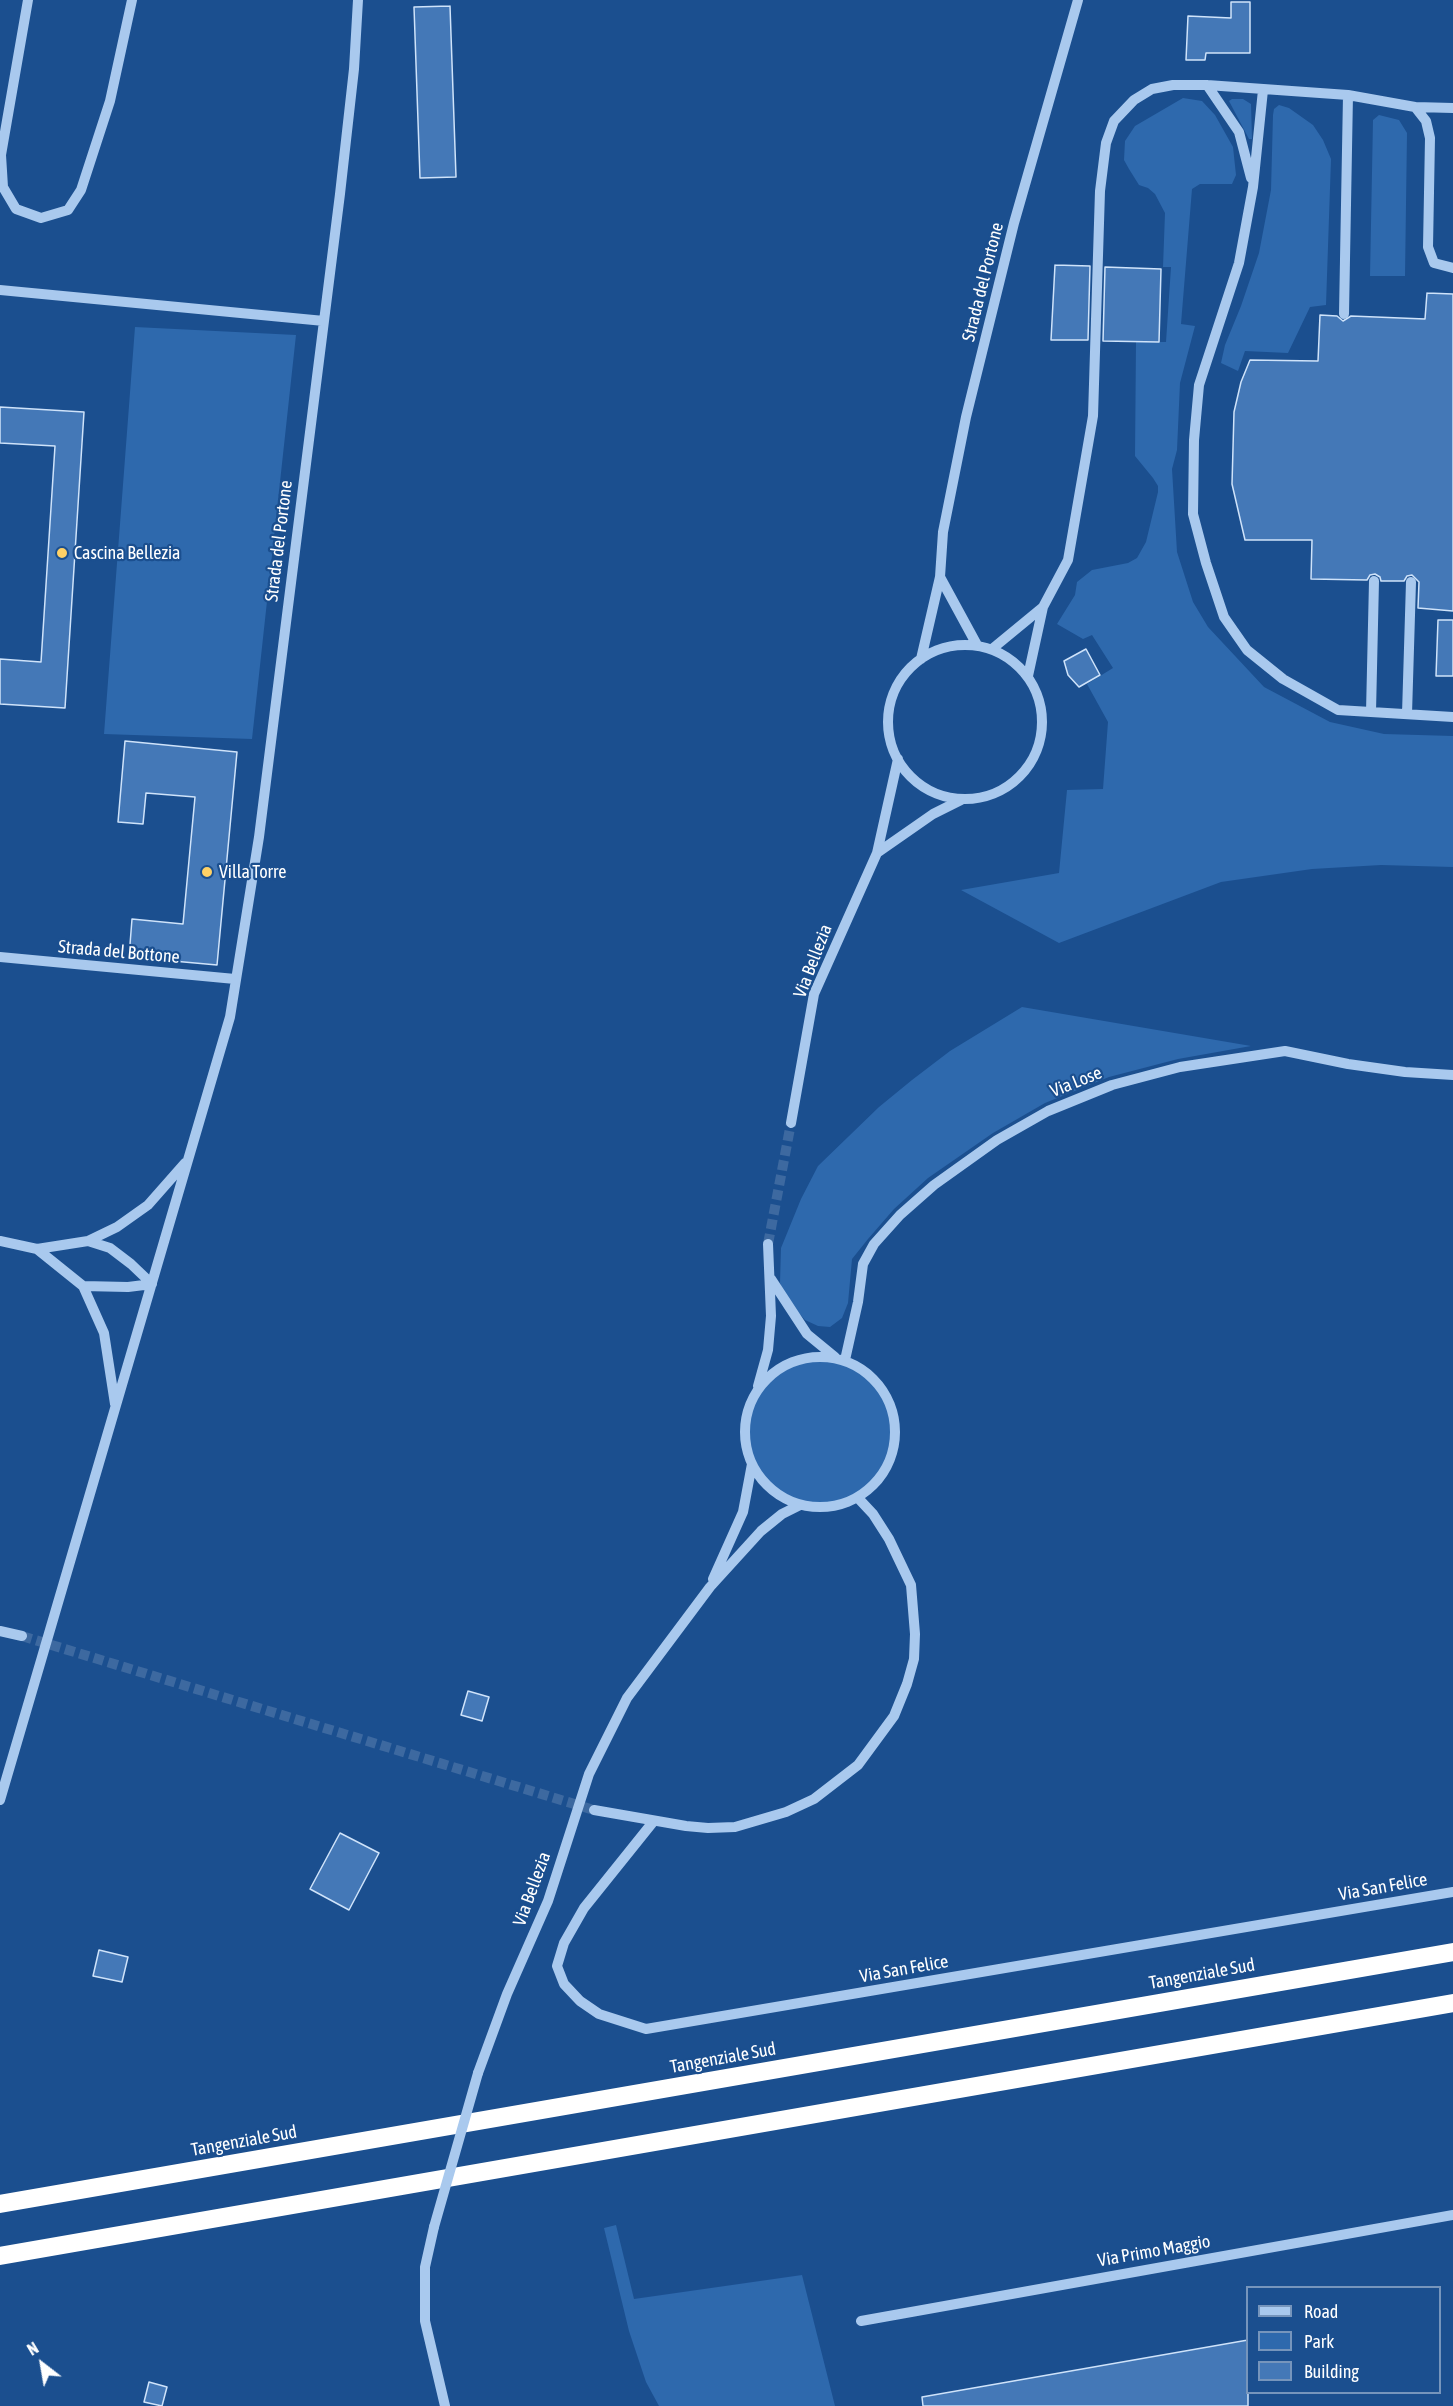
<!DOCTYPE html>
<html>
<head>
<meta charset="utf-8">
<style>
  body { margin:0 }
  #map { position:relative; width:1453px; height:2406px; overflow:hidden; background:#1b4f8f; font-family:"Asap Condensed",sans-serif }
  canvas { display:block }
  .legend { position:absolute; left:1246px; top:2286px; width:195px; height:108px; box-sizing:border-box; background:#1b4f8f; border:2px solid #7695bc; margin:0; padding:8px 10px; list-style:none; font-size:18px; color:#fff }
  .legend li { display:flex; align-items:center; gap:12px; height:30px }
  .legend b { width:30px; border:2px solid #7695bc }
  .north { position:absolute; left:12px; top:2334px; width:60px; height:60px; -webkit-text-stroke:4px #1b4f8f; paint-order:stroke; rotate:329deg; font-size:16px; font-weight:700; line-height:24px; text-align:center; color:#fff }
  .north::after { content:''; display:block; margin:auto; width:21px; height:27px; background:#fff; clip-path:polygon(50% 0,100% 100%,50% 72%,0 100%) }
</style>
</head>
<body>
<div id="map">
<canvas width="1453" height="2406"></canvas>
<ul class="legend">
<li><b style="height:8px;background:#a9c9ee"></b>Road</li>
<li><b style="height:16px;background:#2e69ad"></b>Park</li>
<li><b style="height:16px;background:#4478b7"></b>Building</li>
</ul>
<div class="north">N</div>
</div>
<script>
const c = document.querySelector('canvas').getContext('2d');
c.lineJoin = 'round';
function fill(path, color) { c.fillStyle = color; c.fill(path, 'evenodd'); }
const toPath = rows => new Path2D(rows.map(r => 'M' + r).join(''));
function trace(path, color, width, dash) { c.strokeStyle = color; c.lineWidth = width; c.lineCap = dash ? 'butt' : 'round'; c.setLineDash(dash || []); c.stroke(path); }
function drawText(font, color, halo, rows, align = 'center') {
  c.font = font + ' "Asap Condensed",sans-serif'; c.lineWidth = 4.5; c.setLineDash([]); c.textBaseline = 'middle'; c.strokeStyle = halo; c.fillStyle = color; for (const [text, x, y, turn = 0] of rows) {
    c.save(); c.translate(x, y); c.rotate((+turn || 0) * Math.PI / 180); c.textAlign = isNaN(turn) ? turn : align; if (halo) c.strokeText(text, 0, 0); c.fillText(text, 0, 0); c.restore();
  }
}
const green = toPath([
  [1183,98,1202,101,1215,115,1233,147,1236,175,1232,184,1200,184,1192,189,1181,324,1195,326,1180,383,1177,450,1172,469,1177,552,1193,602,1208,627,1264,687,1330,722,1384,734,1453,736,1453,867,1381,865,1312,869,1221,882,1059,943,961,890,1059,873,1067,790,1103,789,1108,722,1087,684,1113,668,1092,635,1083,639,1057,624,1075,595,1077,582,1092,570,1128,563,1137,558,1146,542,1158,492,1158,486,1153,478,1135,456,1136,342,1166,342,1171,267,1163,267,1165,213,1155,194,1148,188,1139,185,1129,169,1124,160,1125,141,1135,126],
  [1232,99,1243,99,1251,104,1252,139,1249,139,1229,101],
  [1279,105,1289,108,1313,125,1323,140,1331,159,1326,305,1310,307,1288,353,1245,351,1238,371,1221,363,1225,345,1241,306,1259,253,1271,190,1273,115,1274,109],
  [1379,115,1399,120,1407,133,1405,276,1370,276,1373,120],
  [135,327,296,335,252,739,104,734],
  [1022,1007,1251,1046,1178,1059,1109,1077,1045,1103,993,1133,928,1178,894,1209,868,1239,852,1259,848,1303,842,1318,830,1327,818,1326,805,1320,785,1297,780,1283,781,1248,801,1199,818,1166,879,1107,912,1080,950,1051],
  '745 1432a75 75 0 1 1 150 0a75 75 0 1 1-150 0Z',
  [616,2225,634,2299,802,2275,835,2406,659,2406,646,2382,629,2331,604,2228]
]);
const building = toPath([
  [1231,2,1250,2,1250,53,1206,53,1205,60,1186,60,1188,16,1231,18,1231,2],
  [450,6,456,177,420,178,414,7,450,6],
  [1055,265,1090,266,1088,340,1051,340,1055,265],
  [1105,267,1161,269,1159,342,1103,341,1105,267],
  [1427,293,1453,294,1453,611,1418,608,1419,582,1412,575,1407,576,1404,581,1381,581,1380,577,1375,574,1370,575,1367,580,1311,579,1312,540,1245,540,1232,484,1234,412,1241,382,1250,360,1318,361,1320,315,1337,316,1343,321,1351,316,1425,319,1427,293],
  [0,407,84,412,65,708,0,704,0,659,41,662,55,446,0,443,0,407],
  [1438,620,1453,620,1453,676,1436,676,1438,620],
  [1086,649,1100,675,1079,687,1068,675,1064,661,1086,649],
  [125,741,237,752,217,965,129,957,132,919,183,924,195,797,146,793,143,824,118,822,125,741],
  [468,1691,489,1697,482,1721,461,1715,468,1691],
  [340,1833,379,1853,349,1910,310,1889,340,1833],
  [99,1950,128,1957,122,1982,93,1976,99,1950],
  [1248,2340,1248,2406,923,2406,922,2397,1248,2340],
  [149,2382,167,2387,162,2406,144,2402,149,2382]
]);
const minorTunnel = toPath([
  [768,1244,791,1123],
  [22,1636,594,1810]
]);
const minor = toPath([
  [28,0,1,155,3,187,16,209,41,218,68,210,81,190,110,101,132,0],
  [1207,85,1239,132,1251,178],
  [1263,90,1253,187,1239,263,1199,385,1194,440,1193,514,1206,563,1224,617,1247,650,1283,679,1338,710,1453,717],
  [1415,107,1453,108],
  [0,290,324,321],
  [1344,314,1348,95],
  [940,577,977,645],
  [1043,607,1068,560,1093,416,1100,191,1106,143,1114,121,1134,100,1152,89,1173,85,1207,85,1348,95,1415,107,1426,121,1430,138,1428,247,1434,263,1453,268],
  '888 722a77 77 0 1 1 154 0a77 77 0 1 1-154 0Z',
  [992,649,1043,607,1028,676],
  [921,659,940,577,943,532,966,417,1014,223,1078,0],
  [1371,712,1374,581],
  [1407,714,1411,582],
  [877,853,933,814,961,800],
  [0,957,235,979],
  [791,1123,814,994,877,853,898,759],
  [0,1241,37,1249,88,1241,117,1227,148,1205,185,1163],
  [88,1241,110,1248,131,1264,152,1284],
  [37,1249,83,1286,104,1333,115,1404],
  [771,1279,807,1334,835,1357],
  [83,1286,128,1287,152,1284],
  '745 1432a75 75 0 1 1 150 0a75 75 0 1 1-150 0Z',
  [845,1360,858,1302,863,1264,874,1244,900,1215,934,1185,997,1140,1048,1111,1112,1085,1180,1067,1285,1051,1348,1064,1405,1072,1453,1075],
  [758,1386,768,1350,771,1316,768,1244],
  [713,1579,743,1512,752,1464],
  [0,1631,22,1636],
  [0,1800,230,1017,259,837,340,194,354,69,358,0],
  [594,1810,686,1826,708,1828,735,1827,786,1812,814,1799,858,1765,894,1716,907,1684,914,1659,915,1634,911,1585,889,1539,873,1514,858,1498],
  [653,1822,584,1908,564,1943,557,1966,564,1984,580,2001,599,2014,646,2029,1453,1892],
  [478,2073,507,1994,548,1901,589,1774,627,1698,710,1587,761,1531,782,1514,800,1505],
  [434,2227,425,2267,425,2321,445,2406],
  [861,2321,1453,2215]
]);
const highway = toPath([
  [0,2204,1453,1952],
  [0,2256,1453,2003]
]);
const minorBridge = toPath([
  [434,2227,478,2073]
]);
const markers = [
  [62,553,6,"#ffd166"],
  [207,872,6,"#ffd166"]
];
const streetNames = [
  ["Strada del Portone",983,282,-76],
  ["Strada del Portone",279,541,-83],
  ["Strada del Bottone",119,952,5],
  ["Via Bellezia",813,961,-69],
  ["Via Lose",1076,1082,-22],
  ["Via San Felice",1383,1887,-10],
  ["Via Bellezia",532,1889,-70],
  ["Via San Felice",904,1969,-10],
  ["Tangenziale Sud",1202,1974,-10],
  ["Tangenziale Sud",723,2058,-10],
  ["Tangenziale Sud",244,2141,-10],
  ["Via Primo Maggio",1154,2251,-10]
];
const poiNames = [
  ["Cascina Bellezia",74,553],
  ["Villa Torre",219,872]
];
fill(green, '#2e69ad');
fill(building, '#4478b7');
trace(building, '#cfe3fa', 1.5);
trace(minorTunnel, '#3d69a0', 10, [10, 5]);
trace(minor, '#a9c9ee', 10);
trace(highway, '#fff', 18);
trace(minorBridge, '#a9c9ee', 10);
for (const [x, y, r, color] of markers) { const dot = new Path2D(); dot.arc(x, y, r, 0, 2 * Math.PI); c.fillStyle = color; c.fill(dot); trace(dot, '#1b4f8f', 2); }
drawText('18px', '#fff', '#1b4f8f', streetNames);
drawText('18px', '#fff', '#1b4f8f', poiNames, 'left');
</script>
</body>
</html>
